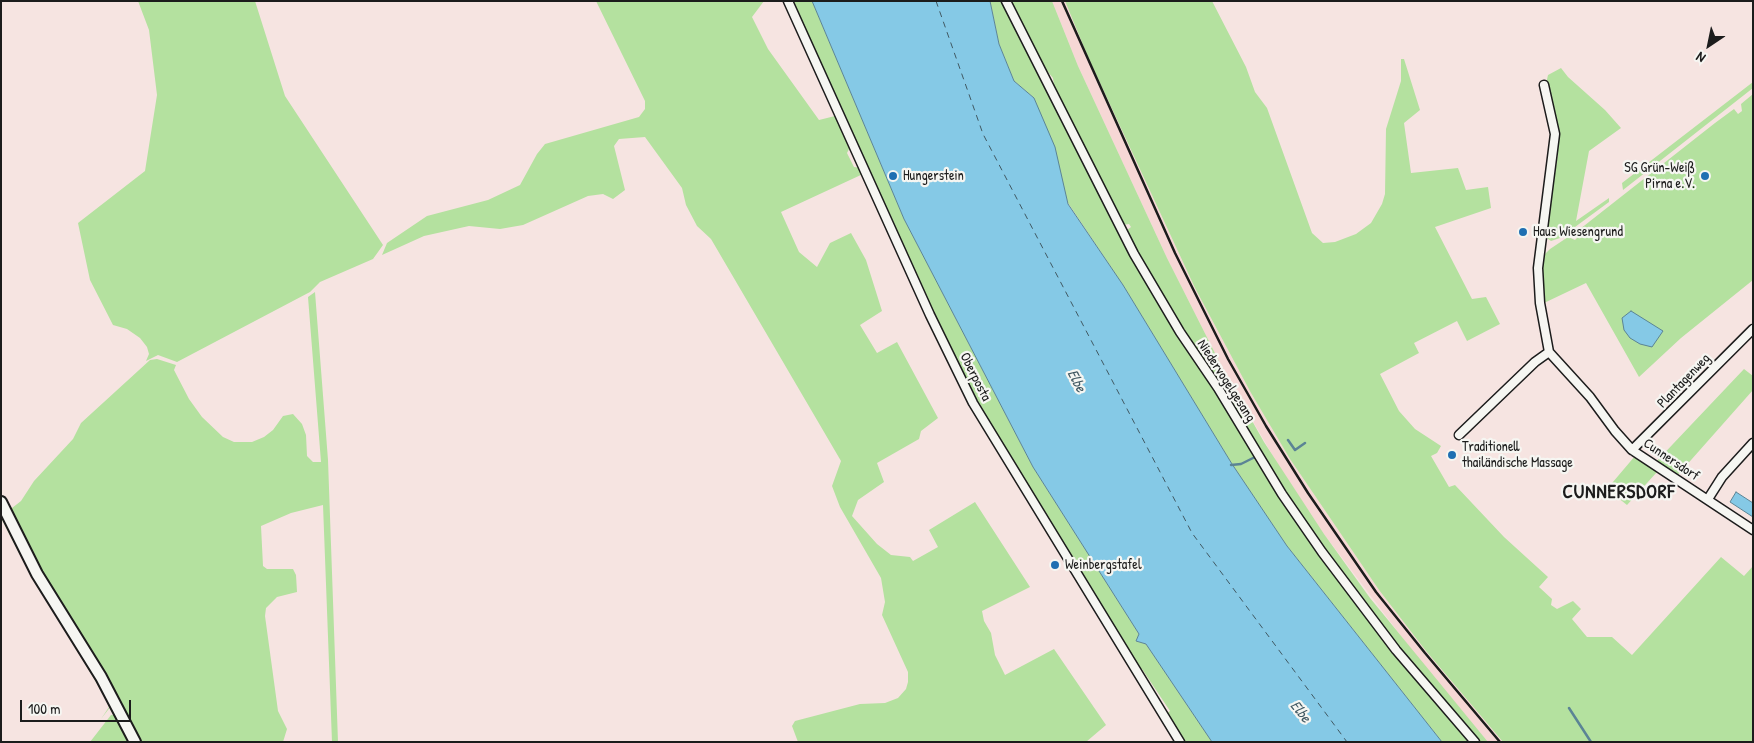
<!DOCTYPE html>
<html>
<head>
<meta charset="utf-8">
<style>
  body { margin:0 }
  #map { position:relative; width:1754px; height:743px; overflow:hidden; background:#f6e4e1; font-family:"Patrick Hand",sans-serif }
  canvas { display:block }
  .frame { position:absolute; inset:0; border:2px solid #1c1c1c; pointer-events:none }
  .north { position:absolute; left:1684px; top:20px; width:50px; height:50px; -webkit-text-stroke:4px #f6f6f2; paint-order:stroke; rotate:214deg; font-size:14px; font-weight:700; line-height:20px; text-align:center; color:#1c1c1c }
  .north::after { content:''; display:block; margin:auto; width:18px; height:22px; background:#1c1c1c; clip-path:polygon(50% 0,100% 100%,50% 72%,0 100%) }
  .scale { position:absolute; left:20px; top:700px; width:111px; height:22px; box-sizing:border-box; border:2px solid #1c1c1c; border-top:0; padding-left:6px; font-size:15px; line-height:18px; white-space:nowrap; color:#1c1c1c; -webkit-text-stroke:4px #f6f6f2; paint-order:stroke }
</style>
</head>
<body>
<div id="map">
<canvas width="1754" height="743"></canvas>
<div class="frame"></div>
<div class="north">N</div>
<div class="scale">100 m</div>
</div>
<script>
const c = document.querySelector('canvas').getContext('2d');
c.lineJoin = 'round';
function fill(path, color) { c.fillStyle = color; c.fill(path, 'evenodd'); }
const toPath = rows => new Path2D(rows.map(r => 'M' + r).join(''));
function trace(path, color, width, dash) { c.strokeStyle = color; c.lineWidth = width; c.lineCap = dash ? 'butt' : 'round'; c.setLineDash(dash || []); c.stroke(path); }
function drawText(font, color, halo, rows, align = 'center') {
  c.font = font + ' "Patrick Hand",sans-serif'; c.lineWidth = 4.5; c.setLineDash([]); c.textBaseline = 'middle'; c.strokeStyle = halo; c.fillStyle = color; for (const [text, x, y, turn = 0] of rows) {
    c.save(); c.translate(x, y); c.rotate((+turn || 0) * Math.PI / 180); c.textAlign = isNaN(turn) ? turn : align; if (halo) c.strokeText(text, 0, 0); c.fillText(text, 0, 0); c.restore();
  }
}
const built = toPath([
  [1052,1,1065,1,1088,57,1195,288,1251,393,1290,459,1379,590,1426,651,1503,742,1488,742,1420,661,1324,534,1280,468,1225,373,1167,258,1078,66]
]);
const green = toPath([
  [138,1,255,1,285,96,383,245,373,259,320,282,310,292,177,362,158,355,146,361,149,354,147,347,140,338,127,329,113,325,90,280,78,223,145,171,157,95,149,30],
  [596,1,764,1,752,17,768,49,819,120,839,115,851,145,847,153,854,167,862,168,863,174,781,212,799,252,817,267,830,243,851,233,866,260,882,311,860,325,877,353,897,342,938,418,921,431,919,439,877,463,884,482,858,500,852,516,877,544,891,555,910,557,913,561,938,547,929,530,975,502,1030,587,982,611,984,621,991,633,995,655,1005,675,1054,649,1106,725,1086,742,798,742,792,726,795,721,860,704,885,703,898,698,906,689,908,682,908,672,882,615,885,602,881,578,840,507,832,486,841,461,711,239,697,226,686,205,682,188,645,137,619,139,614,146,625,190,613,199,603,194,588,196,523,225,500,229,469,226,424,236,382,255,387,243,427,216,488,200,520,185,537,154,545,144,639,117,645,109,645,101],
  [790,1,812,1,904,219,1033,467,1139,634,1136,641,1146,644,1212,742,1182,742,1164,715,1170,711,1142,669,1139,669,994,433,963,378,933,314],
  [990,1,1004,1,1111,217,1177,334,1216,390,1320,554,1394,653,1472,742,1442,742,1287,546,1232,464,1123,285,1068,203,1034,98,1014,81,999,44],
  [1009,1,1052,1,1078,66,1167,258,1225,373,1264,442,1324,534,1370,598,1488,742,1478,742,1398,648,1324,550,1285,494,1203,363,1129,239,1127,230,1131,227,1129,224,1123,225,1120,222,1110,204,1054,86,1053,78,1042,65],
  [1065,1,1212,1,1246,67,1255,92,1267,108,1312,233,1323,243,1335,242,1356,234,1371,223,1382,204,1385,194,1386,129,1401,81,1401,59,1404,59,1420,110,1404,123,1411,173,1458,168,1466,190,1488,187,1491,208,1435,227,1472,299,1486,297,1500,324,1467,341,1457,321,1414,343,1419,353,1380,374,1399,411,1415,429,1441,446,1437,453,1431,456,1449,487,1455,485,1504,537,1548,577,1539,587,1552,599,1551,605,1557,609,1573,601,1581,609,1572,619,1587,637,1612,637,1632,655,1721,557,1744,576,1753,566,1753,742,1503,742,1426,651,1379,590,1290,459,1251,393,1195,288,1088,57],
  [1561,68,1568,77,1605,110,1621,128,1589,151,1576,221,1609,198,1609,202,1560,238,1551,241,1547,238,1546,232,1558,154,1558,134,1546,84,1548,75],
  [1753,82,1753,88,1623,190,1622,183],
  [1753,94,1753,280,1681,338,1639,377,1586,283,1544,303,1542,257,1550,249,1568,237,1575,240,1577,238,1576,233,1580,229,1715,123,1734,109,1738,114,1742,111,1741,104],
  [315,292,328,460,338,742,332,742,323,505,291,513,261,526,263,566,267,569,293,569,296,575,297,592,277,597,266,608,265,616,278,711,287,729,283,742,138,742,60,601,51,592,11,514,12,508,21,501,34,481,73,439,81,423,150,360,157,359,176,365,174,370,189,399,202,417,223,437,234,442,252,442,264,437,273,430,283,416,293,414,302,424,306,435,307,456,313,462,321,462,308,297],
  [1744,369,1753,376,1753,390,1676,477,1655,463],
  [1635,456,1657,472,1627,505,1607,489],
  [1,509,111,706,101,719,109,707,108,702,21,557,1,518],
  [111,715,116,715,131,742,90,742]
]);
const water = toPath([
  [812,1,990,1,999,44,1014,81,1034,98,1055,147,1068,204,1123,285,1232,464,1287,546,1442,742,1212,742,1146,644,1136,641,1139,634,1033,467,904,219,812,1],
  [1631,311,1663,331,1652,347,1640,344,1630,338,1624,330,1622,318,1631,311],
  [1736,492,1753,503,1753,517,1730,502,1736,492]
]);
const stream = toPath([
  [1288,440,1295,450,1305,443],
  [1231,465,1241,464,1255,457],
  [1569,708,1591,742]
]);
const ferry = toPath([
  [936,1,983,134,1192,533,1347,742]
]);
const street = toPath([
  [788,1,930,315,973,403,1180,742],
  [1006,1,1134,254,1180,332,1218,388,1282,494,1322,552,1396,650,1475,742],
  [1544,85,1555,134,1538,268,1540,303,1549,352,1590,397,1615,431,1632,450,1753,530],
  [1459,435,1535,362,1549,352],
  [1632,450,1753,329],
  [1708,499,1722,477,1753,443]
]);
const secondary = toPath([
  [1,502,37,574,101,677,135,742]
]);
const rail = toPath([
  [1062,1,1175,253,1228,359,1266,426,1308,493,1376,592,1425,653,1500,742]
]);
const markers = [
  [893,176,5,"#1f6fb2"],
  [1705,176,5,"#1f6fb2"],
  [1523,232,5,"#1f6fb2"],
  [1452,455,5,"#1f6fb2"],
  [1055,565,5,"#1f6fb2"]
];
const poiNames = [
  ["SG Grün-Weiß",1695,168,"right"],
  ["Pirna e.V.",1695,184,"right"],
  ["Hungerstein",903,176],
  ["Haus Wiesengrund",1533,232],
  ["Traditionell",1462,447],
  ["thailändische Massage",1462,463],
  ["Weinbergstafel",1065,565]
];
const streetNames = [
  ["Oberposta",975,377,63],
  ["Niedervogelgesang",1226,381,57],
  ["Plantagenweg",1684,381,-46],
  ["Cunnersdorf",1671,460,34]
];
const waterNames = [
  ["Elbe",1076,381,63],
  ["Elbe",1300,712,52]
];
const districtNames = [
  ["CUNNERSDORF",1619,493]
];
fill(built, '#f6d7d5');
fill(green, '#b4e19f');
fill(water, '#85c9e6');
trace(water, '#5b8495', 1);
trace(stream, '#5b8495', 2.5);
trace(ferry, '#415963', 1, [6, 5]);
trace(street, '#1c1c1c', 11);
trace(secondary, '#1c1c1c', 14);
trace(street, '#f6f6f2', 8);
trace(secondary, '#f6f6f2', 10);
trace(rail, '#1c1c1c', 2.5);
for (const [x, y, r, color] of markers) { const dot = new Path2D(); dot.arc(x, y, r, 0, 2 * Math.PI); c.fillStyle = color; c.fill(dot); trace(dot, '#f6f6f2', 2); }
drawText('14px', '#1c1c1c', '#f6f6f2', poiNames, 'left');
drawText('14px', '#1c1c1c', '#f6f6f2', streetNames);
drawText('italic 15px', '#415963', '#f6f6f2', waterNames);
c.letterSpacing = '1px';
drawText('bold 19px', '#1c1c1c', '#f6f6f2', districtNames);
c.letterSpacing = '0px';
</script>
</body>
</html>
